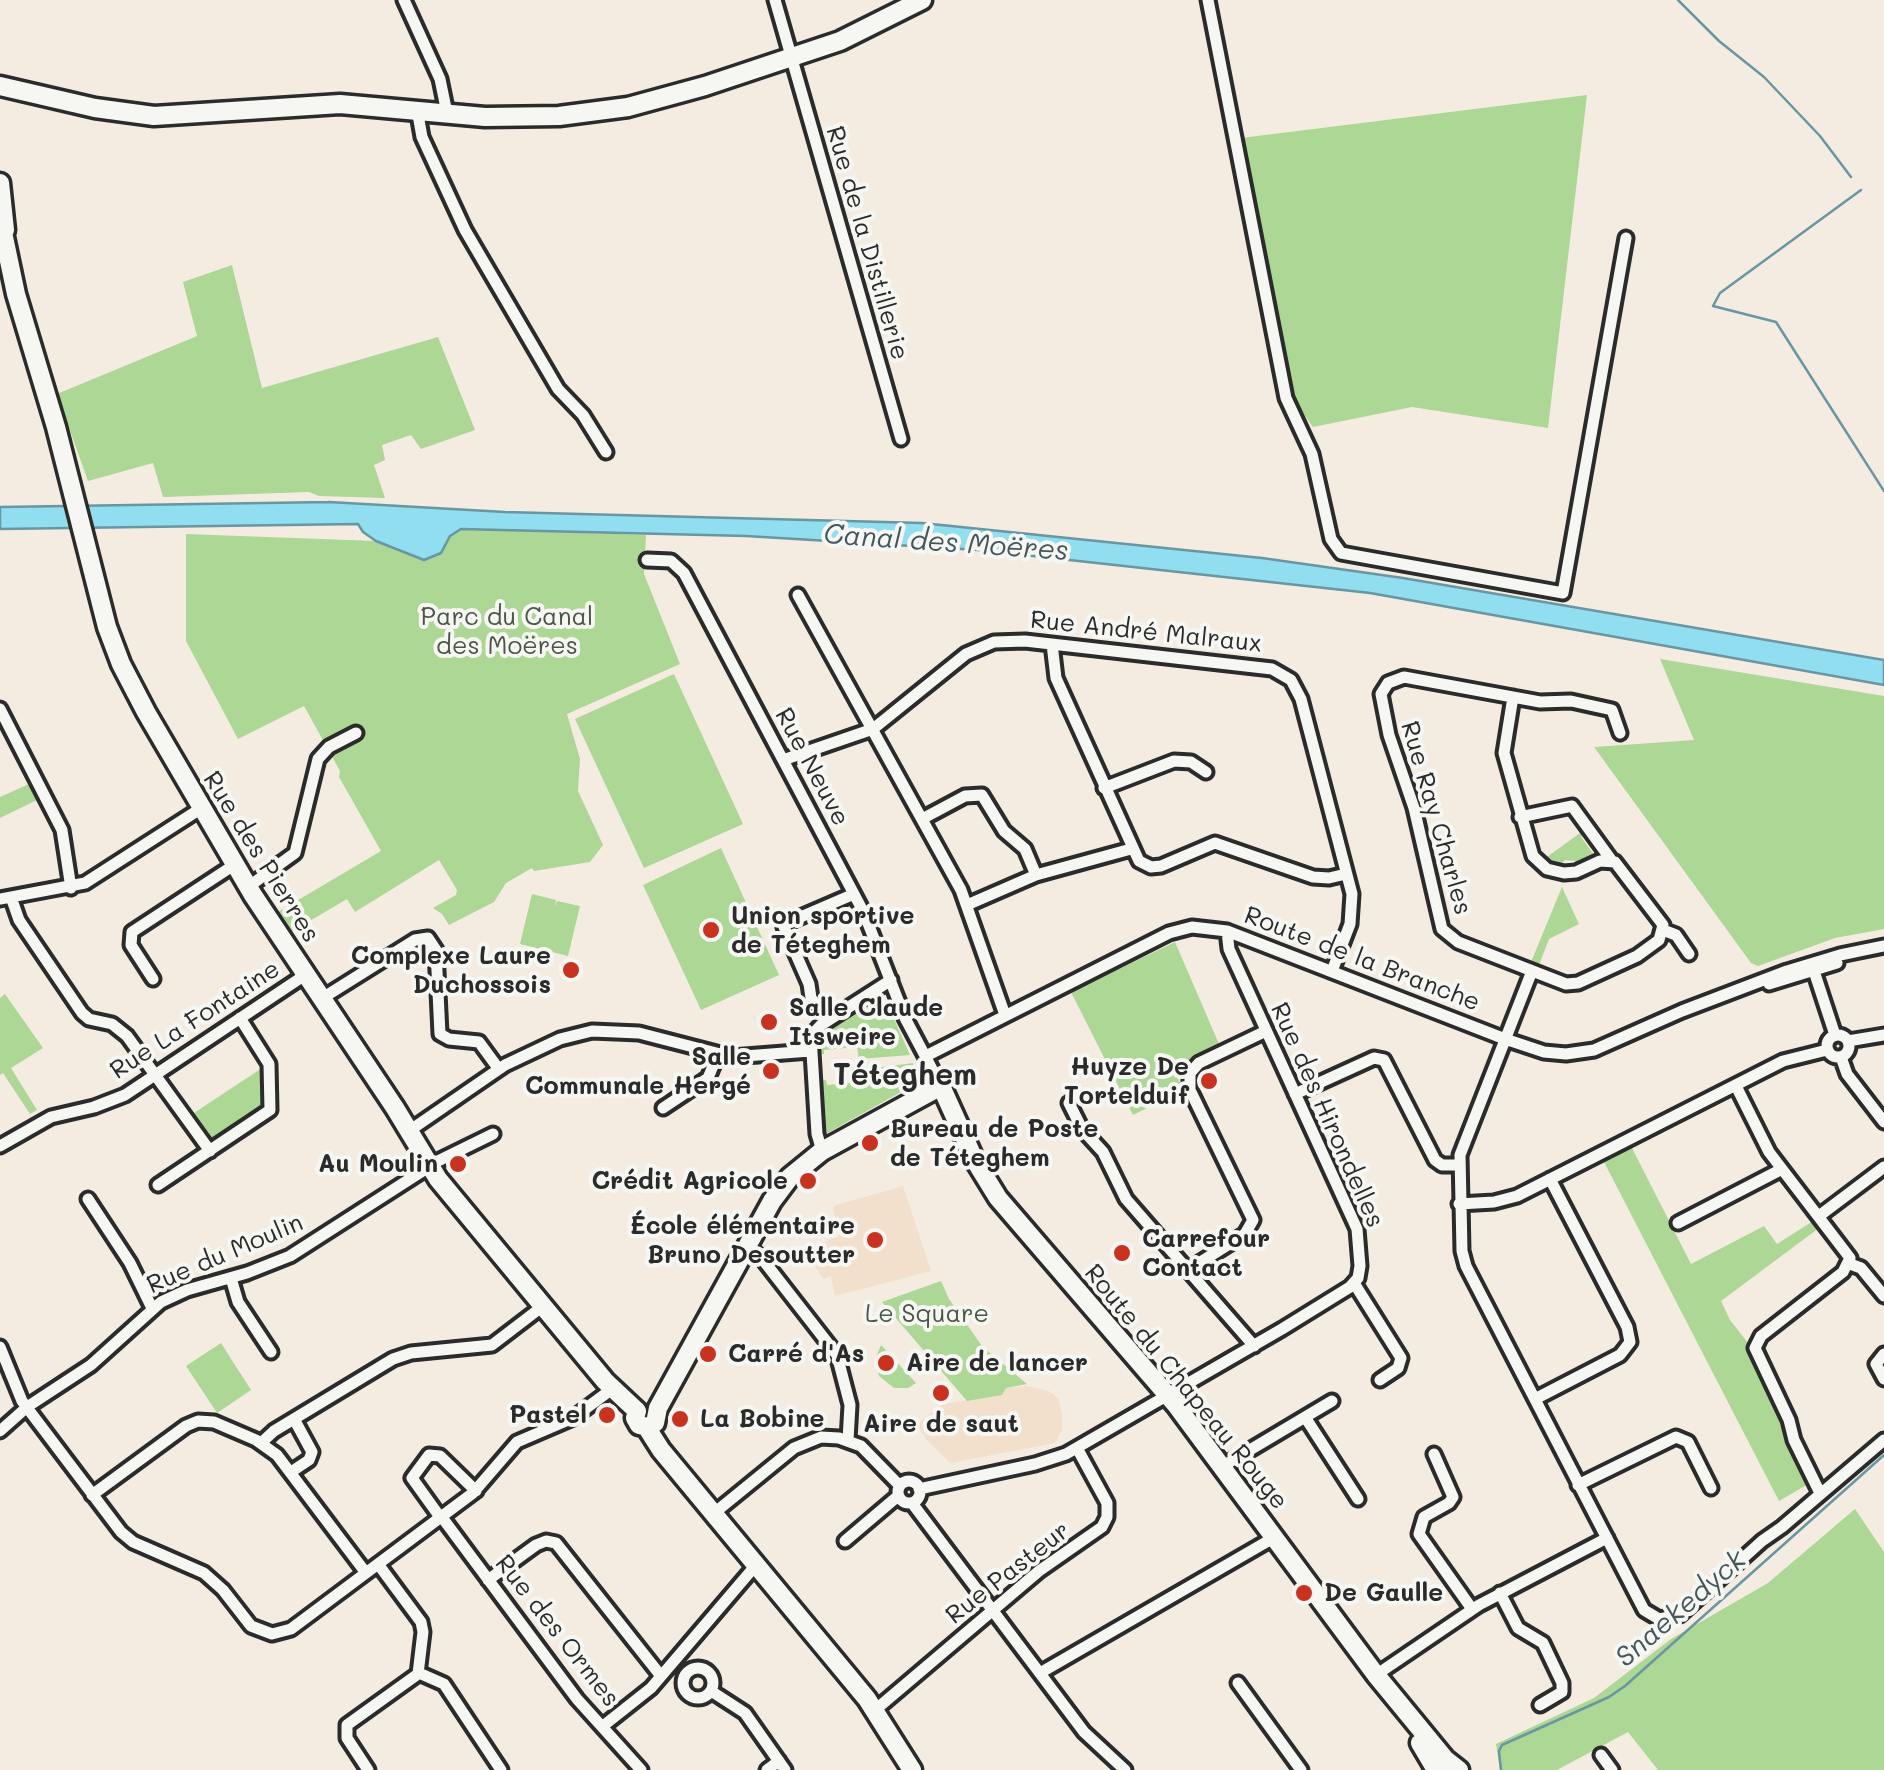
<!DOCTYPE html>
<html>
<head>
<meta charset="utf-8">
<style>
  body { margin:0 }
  canvas { display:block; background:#f4ece1 }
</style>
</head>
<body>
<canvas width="1884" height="1770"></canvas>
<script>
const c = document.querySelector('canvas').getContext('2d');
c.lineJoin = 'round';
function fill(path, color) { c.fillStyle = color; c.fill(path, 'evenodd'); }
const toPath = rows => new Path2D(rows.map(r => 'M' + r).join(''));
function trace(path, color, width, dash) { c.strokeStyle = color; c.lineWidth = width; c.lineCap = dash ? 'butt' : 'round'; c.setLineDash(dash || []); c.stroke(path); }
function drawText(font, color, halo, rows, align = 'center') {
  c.font = font + ' Mali,sans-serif'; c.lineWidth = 8; c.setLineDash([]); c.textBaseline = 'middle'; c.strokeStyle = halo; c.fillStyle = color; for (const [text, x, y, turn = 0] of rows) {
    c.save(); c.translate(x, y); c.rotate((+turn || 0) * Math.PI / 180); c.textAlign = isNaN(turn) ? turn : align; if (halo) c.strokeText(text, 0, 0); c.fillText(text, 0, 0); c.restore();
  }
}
const built = toPath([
  [903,1186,931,1271,835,1296,831,1276,823,1279,811,1260,826,1255,820,1244,839,1236,833,1206],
  [1026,1386,1049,1391,1058,1398,1062,1413,1062,1430,1055,1443,950,1463,926,1439,917,1424,942,1404,1002,1395,1006,1388]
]);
const green = toPath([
  [1587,95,1548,428,1412,407,1313,427,1292,398,1241,138],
  [232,265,262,388,438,337,475,430,421,449,411,435,382,445,385,460,374,465,385,498,319,496,309,492,163,497,153,463,88,481,57,394,197,336,183,282],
  [461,529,646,535,644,574,680,664,567,714,580,759,578,791,603,845,590,862,534,871,532,868,506,883,494,902,449,925,442,914,433,908,456,895,457,890,439,860,355,912,347,899,291,932,278,912,381,851,339,777,340,771,304,706,238,739,186,641,186,534,376,541,424,560,440,553,450,536],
  [1660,659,1884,696,1884,929,1835,938,1758,966,1751,963,1594,747,1694,740],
  [674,674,743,824,644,868,575,719],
  [29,784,37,800,0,818,0,797],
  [1568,809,1588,832,1581,837,1594,855,1601,850,1601,857,1578,867,1575,861,1565,860,1558,868,1549,865,1537,854,1541,852,1547,857,1580,833,1563,810],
  [721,848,779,975,701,1010,643,885],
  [1562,887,1579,924,1549,939,1539,965,1531,962],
  [532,894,556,900,555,907,557,901,580,906,568,956,520,944],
  [1175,942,1219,1044,1174,1069,1183,1090,1133,1115,1071,992],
  [882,992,910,1055,859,1059,857,1047,824,1050,824,1054,816,1055,815,1038,818,1033],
  [5,994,43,1048,11,1068,37,1110,30,1114,3,1073,0,1075,0,998],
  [913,1063,917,1083,824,1135,819,1081,826,1080,827,1085,860,1082,860,1070],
  [262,1068,266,1077,265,1109,258,1113,253,1112,221,1134,221,1139,214,1142,208,1141,191,1115],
  [1631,1146,1691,1264,1764,1226,1777,1244,1813,1221,1819,1228,1721,1301,1730,1320,1748,1343,1748,1350,1810,1483,1779,1501,1603,1160],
  [941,1281,949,1299,982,1346,1027,1384,1006,1388,1002,1395,967,1401,882,1302],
  [221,1343,251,1390,217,1413,186,1366],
  [881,1345,916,1383,908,1388,894,1388,879,1376,875,1359],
  [1855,1509,1884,1552,1884,1770,1658,1770,1628,1732,1557,1770,1500,1770,1496,1744,1594,1698,1671,1639,1768,1583]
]);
const water = toPath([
  [329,502,505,512,922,523,1262,558,1403,578,1884,660,1884,685,1370,593,978,550,746,536,461,529,450,536,441,553,424,560,376,541,363,532,358,524,0,529,0,507,329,502]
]);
const stream = toPath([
  [1678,0,1719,41,1764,77,1820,136,1851,177],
  [1861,190,1720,293,1713,306,1776,322,1884,491],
  [1501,1770,1499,1751,1502,1745,1609,1697,1625,1686,1884,1455]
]);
const street = toPath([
  [404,0,440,79,447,113],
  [775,0,901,439],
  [1208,0,1286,398,1312,454,1331,539,1341,553,1563,593,1626,238],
  [417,109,422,137,465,230,558,389,583,415,606,452],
  [647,560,671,561,684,573,864,913,905,1018,941,1086],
  [798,595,961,890,1005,1015],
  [1052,644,1056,678,1139,861,1151,867,1161,866,1215,843,1313,877,1329,878,1346,874],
  [1513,697,1504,753,1533,856,1547,869,1564,873,1576,872,1600,861,1615,862,1663,925,1659,940,1637,956,1578,983,1566,984,1458,942,1442,929,1414,808,1389,735,1381,694,1388,683,1404,677,1540,702,1571,701,1612,710,1620,733],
  [0,709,62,830,71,888],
  [783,760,873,729,966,654,994,642,1025,641,1272,669,1291,680,1301,699,1352,894,1350,924,1332,971],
  [1104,788,1174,761,1191,762,1206,772],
  [1520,817,1572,806,1612,861],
  [922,819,965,796,982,795,1004,831,1025,849,1036,875],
  [248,887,295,853,318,759,329,747,356,733],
  [11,897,19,920,82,1013,89,1019,112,1024,127,1036,210,1151],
  [0,899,85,883,200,809],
  [967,905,1036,875,1131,849],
  [1663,930,1676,935,1689,954],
  [1813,968,1835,1035],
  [1532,971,1460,1155,1462,1251,1466,1266,1644,1610,1659,1619,1680,1615,1762,1541,1782,1527,1884,1440],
  [153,979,131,945,132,932,234,865],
  [1769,984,1837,963],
  [321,999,415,940,428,938,436,950,440,1034,449,1039,479,1042,498,1068],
  [827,1021,811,998,809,984,784,927,789,922,854,894],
  '1827 1046a11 11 0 1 1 22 0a11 11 0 1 1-22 0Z',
  [1848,1041,1884,1035],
  [926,1056,1169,933,1192,927,1227,931,1505,1039,1544,1052,1566,1054,1594,1050,1682,1011,1787,971,1840,955,1884,946],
  [1841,1057,1847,1074,1884,1122],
  [1736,1086,1769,1152,1850,1258,1843,1272,1761,1336,1755,1348,1789,1420,1794,1440,1820,1493],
  [1295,1094,1374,1058,1384,1060,1435,1160,1442,1165,1459,1165],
  [1069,1103,1082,1129,1103,1152,1126,1199,1254,1346],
  [663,1108,708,1078,718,1054],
  [409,1131,505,1065,560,1039,592,1031,639,1033,732,1057,810,1051],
  [0,1146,51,1117,94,1107,125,1095,305,975],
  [822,1151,817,1134,811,1036,821,1025,891,980],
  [158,1185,270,1110,269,1064,240,1018],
  [88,1199,130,1263,152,1308],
  [1459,1204,1494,1202,1517,1196,1783,1061,1827,1050],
  [1819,1216,1884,1167],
  [1678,1223,1782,1169],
  [747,1247,760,1256,837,1355,850,1405,848,1440],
  [1850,1264,1861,1268,1884,1296],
  [1188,1270,1245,1234,1253,1220,1190,1090,1190,1073,1199,1063,1266,1031],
  [231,1278,238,1302,271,1352],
  [1354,1283,1401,1358,1398,1368,1380,1380],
  [0,1347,22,1401,121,1532,133,1542,204,1573,223,1590,251,1626,272,1634,291,1629,473,1493,517,1442,573,1418,612,1389],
  [1884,1354,1876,1364,1884,1379],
  [1535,1399,1620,1355,1630,1342,1627,1327,1550,1179],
  [1305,1417,1358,1499],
  [0,1431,27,1407,91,1365,161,1302,187,1290,247,1273,290,1256,438,1161,493,1134],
  [261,1443,274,1431,393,1359,411,1353,492,1345,543,1306],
  [1434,1454,1453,1497,1449,1503,1424,1517,1419,1534,1472,1609],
  [1223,1466,1332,1401],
  [291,1472,309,1460,312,1452,294,1419],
  '898 1492a11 11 0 1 1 22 0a11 11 0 1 1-22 0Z',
  [1578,1485,1676,1437,1688,1442,1711,1488],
  [919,1489,1035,1464,1066,1454,1282,1329,1350,1287,1358,1278,1360,1266,1357,1229,1229,949,1227,931],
  [92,1495,186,1426,198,1421,214,1422,256,1440,277,1455,366,1573],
  [912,1503,1084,1732,1125,1770],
  [713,1514,794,1448,821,1437,839,1438,861,1446,900,1486],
  [441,1516,577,1699,641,1770],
  [440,1517,412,1478,429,1455,440,1456,476,1491],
  [845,1541,898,1496],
  [488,1580,536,1545,546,1541,556,1543,661,1676],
  [1500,1593,1518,1628,1543,1643,1562,1683,1562,1692,1540,1705],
  '683 1683a15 15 0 1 1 30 0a15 15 0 1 1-30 0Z',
  [419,1673,444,1684,501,1770],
  [1040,1673,1275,1537],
  [1376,1675,1479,1605,1607,1538],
  [1238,1683,1301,1770],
  [711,1691,745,1713,785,1770],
  [874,1711,1039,1571,1102,1527,1107,1517,1107,1503,1077,1448],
  [603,1726,651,1688,756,1565],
  [1601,1755,1612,1770],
  [368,1770,347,1738,347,1725,418,1674,423,1632,421,1622,378,1564],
  [767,1770,779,1761]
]);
const secondary = toPath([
  [0,86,95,108,154,116,340,104,485,117,559,116,628,107,705,86,840,41,922,0],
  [0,183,5,230],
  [0,218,16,294,56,427,107,627,121,664,146,712,253,895,395,1108,438,1179,605,1381,637,1411],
  [637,1411,635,1418,639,1425,648,1427,655,1423,658,1408,772,1201,790,1177,822,1151,941,1086,974,1159,998,1198,1176,1405,1376,1675,1445,1759,1459,1770],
  [647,1428,661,1450,867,1699,912,1770],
  [1420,1743,1436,1770]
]);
const markers = [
  [711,930,10,"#c8321e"],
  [571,970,10,"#c8321e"],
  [769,1022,10,"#c8321e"],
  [771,1071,10,"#c8321e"],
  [1209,1081,10,"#c8321e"],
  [870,1143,10,"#c8321e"],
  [458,1164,10,"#c8321e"],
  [808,1181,10,"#c8321e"],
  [875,1240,10,"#c8321e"],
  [1122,1253,10,"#c8321e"],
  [708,1354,10,"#c8321e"],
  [886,1363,10,"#c8321e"],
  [941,1393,10,"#c8321e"],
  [607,1415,10,"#c8321e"],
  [680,1419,10,"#c8321e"],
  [1304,1593,10,"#c8321e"]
];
const streetNames = [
  ["Rue de la Distillerie",867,243,74],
  ["Rue André Malraux",1146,632,6],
  ["Rue Neuve",812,767,62],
  ["Rue Ray Charles",1436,818,74],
  ["Rue des Pierres",261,857,58],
  ["Route de la Branche",1362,959,21],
  ["Rue La Fontaine",195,1020,-33],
  ["Rue des Hirondelles",1327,1115,66],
  ["Rue du Moulin",225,1254,-23],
  ["Route du Chapeau Rouge",1186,1387,51],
  ["Rue Pasteur",1008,1573,-38],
  ["Rue des Ormes",557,1631,52]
];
const parkNames = [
  ["Parc du Canal",507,617],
  ["des Moëres",507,646],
  ["Le Square",927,1314]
];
const poiNames = [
  ["Union sportive",731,916],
  ["de Téteghem",731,945],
  ["Complexe Laure",551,956,"right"],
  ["Duchossois",551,985,"right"],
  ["Salle Claude",789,1008],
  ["Itsweire",789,1037],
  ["Salle",751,1057,"right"],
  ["Communale Hergé",751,1086,"right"],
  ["Huyze De",1189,1067,"right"],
  ["Tortelduif",1189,1096,"right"],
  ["Bureau de Poste",890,1129],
  ["de Téteghem",890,1158],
  ["Au Moulin",438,1164,"right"],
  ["Crédit Agricole",788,1181,"right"],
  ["École élémentaire",855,1226,"right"],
  ["Bruno Desoutter",855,1255,"right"],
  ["Carrefour",1142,1239],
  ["Contact",1142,1268],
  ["Carré d'As",728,1354],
  ["Aire de lancer",906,1363],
  ["Pastel",587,1415,"right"],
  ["La Bobine",700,1419],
  ["Aire de saut",941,1424,"center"],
  ["De Gaulle",1324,1593]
];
const waterNames = [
  ["Canal des Moëres",946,543,4],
  ["Snaekedyck",1681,1609,-41]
];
const quarterNames = [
  ["Téteghem",905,1076]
];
fill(built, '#f2e0cc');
fill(green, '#acd795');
fill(water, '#90deef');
trace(water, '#6896a1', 2.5);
trace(stream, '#6896a1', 2.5);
trace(street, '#2b2b2b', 19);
trace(secondary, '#2b2b2b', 25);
trace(street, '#f6f6f2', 11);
trace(secondary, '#f6f6f2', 18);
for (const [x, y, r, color] of markers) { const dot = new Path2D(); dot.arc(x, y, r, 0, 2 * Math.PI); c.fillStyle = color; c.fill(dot); trace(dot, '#f6f6f2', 4); }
drawText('25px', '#2b2b2b', '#f6f6f2', streetNames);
drawText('25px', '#4b5646', '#f6f6f2', parkNames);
drawText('bold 25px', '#2b2b2b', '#f6f6f2', poiNames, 'left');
drawText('italic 28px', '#44585c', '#f6f6f2', waterNames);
drawText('bold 30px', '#2b2b2b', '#f6f6f2', quarterNames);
</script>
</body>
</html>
